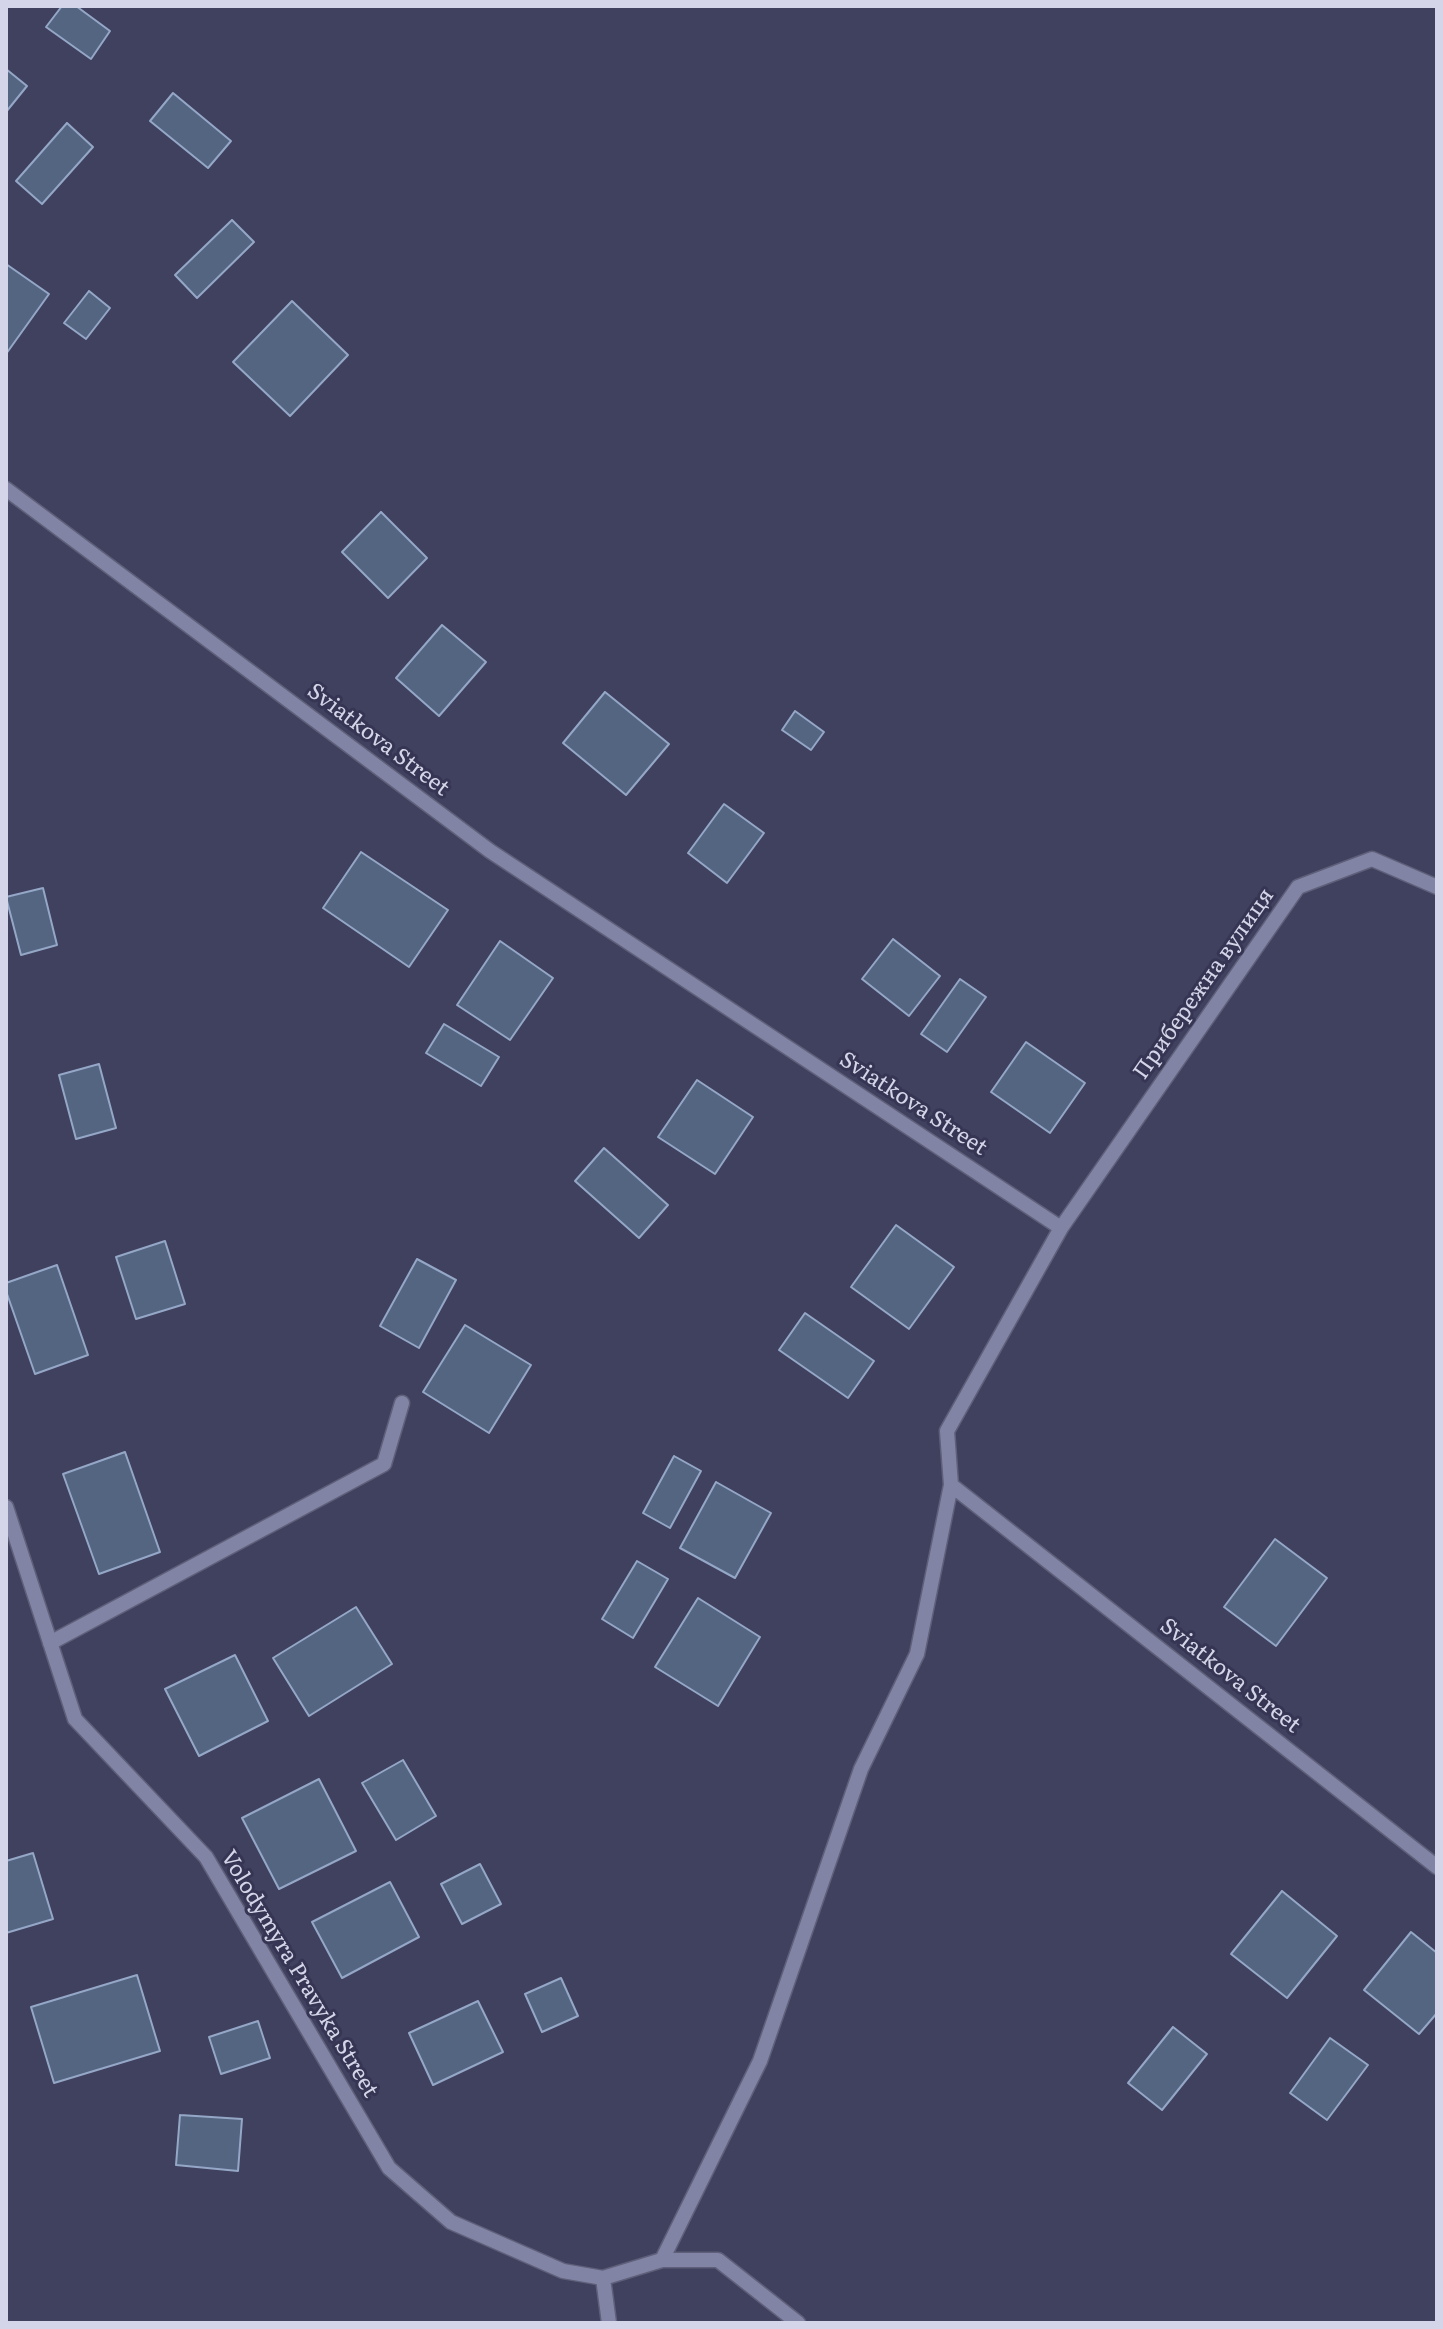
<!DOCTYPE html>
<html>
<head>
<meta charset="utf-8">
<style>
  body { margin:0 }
  #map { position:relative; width:1443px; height:2329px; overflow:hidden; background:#40415f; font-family:Literata,serif }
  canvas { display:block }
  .frame { position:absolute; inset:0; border:8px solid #d4d5e8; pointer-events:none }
</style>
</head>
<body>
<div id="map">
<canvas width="1443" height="2329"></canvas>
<div class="frame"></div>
</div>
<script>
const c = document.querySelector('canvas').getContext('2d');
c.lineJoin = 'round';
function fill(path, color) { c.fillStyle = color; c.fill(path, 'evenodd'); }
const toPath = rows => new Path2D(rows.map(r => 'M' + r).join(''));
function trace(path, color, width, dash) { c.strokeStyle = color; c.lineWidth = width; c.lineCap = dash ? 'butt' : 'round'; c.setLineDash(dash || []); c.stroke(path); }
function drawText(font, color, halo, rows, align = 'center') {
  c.font = font + ' Literata,serif'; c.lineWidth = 6; c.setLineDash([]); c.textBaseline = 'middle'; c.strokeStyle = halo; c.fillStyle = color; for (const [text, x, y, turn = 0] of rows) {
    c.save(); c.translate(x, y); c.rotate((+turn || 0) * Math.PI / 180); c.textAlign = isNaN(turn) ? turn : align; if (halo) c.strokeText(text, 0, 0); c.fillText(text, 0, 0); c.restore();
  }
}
const building = toPath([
  [62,6,76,6,110,31,91,59,46,27,62,6],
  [6,69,27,86,6,112,6,69],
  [173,93,231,141,208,168,150,121,173,93],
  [67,123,93,147,42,204,16,181,67,123],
  [232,220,254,242,197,298,175,275,232,220],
  [6,264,49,294,6,354,6,264],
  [89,291,110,308,86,339,64,323,89,291],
  [292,301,348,355,290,416,233,362,292,301],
  [381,512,427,558,388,598,342,552,381,512],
  [442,625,486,662,439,716,396,678,442,625],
  [605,692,669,744,626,795,563,743,605,692],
  [795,711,824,732,811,750,782,730,795,711],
  [724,804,764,833,727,883,688,853,724,804],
  [361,852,448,910,409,967,323,908,361,852],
  [43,888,57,945,21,955,6,897,43,888],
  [893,939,940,976,909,1016,862,979,893,939],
  [500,941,553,978,510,1040,457,1005,500,941],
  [960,979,986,997,947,1052,921,1034,960,979],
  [444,1024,499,1057,481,1086,426,1053,444,1024],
  [1026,1042,1085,1083,1050,1133,991,1092,1026,1042],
  [99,1064,116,1128,76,1139,59,1075,99,1064],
  [697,1080,753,1117,715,1174,658,1137,697,1080],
  [604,1148,668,1205,639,1238,575,1181,604,1148],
  [896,1225,954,1267,909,1329,851,1287,896,1225],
  [165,1241,185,1304,136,1319,116,1257,165,1241],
  [417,1259,456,1280,419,1348,380,1326,417,1259],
  [57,1265,88,1355,35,1374,6,1291,6,1283,57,1265],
  [805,1313,874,1361,848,1398,779,1350,805,1313],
  [465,1325,531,1365,489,1433,423,1392,465,1325],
  [125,1452,160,1552,99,1574,63,1474,125,1452],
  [674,1456,701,1471,670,1528,643,1513,674,1456],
  [716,1482,771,1513,735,1578,680,1548,716,1482],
  [1275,1539,1327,1578,1276,1646,1224,1607,1275,1539],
  [637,1561,668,1579,633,1638,602,1619,637,1561],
  [698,1598,760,1637,718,1706,655,1667,698,1598],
  [356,1607,392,1664,309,1716,273,1658,356,1607],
  [235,1655,268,1721,199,1756,165,1689,235,1655],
  [403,1760,436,1816,396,1840,362,1783,403,1760],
  [319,1779,356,1851,279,1889,242,1818,319,1779],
  [33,1853,53,1919,6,1933,6,1861,33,1853],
  [480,1864,501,1904,462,1924,441,1884,480,1864],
  [390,1882,419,1937,342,1978,312,1922,390,1882],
  [1282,1891,1337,1936,1287,1998,1231,1954,1282,1891],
  [1411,1932,1437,1953,1437,2013,1419,2034,1364,1990,1411,1932],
  [137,1975,160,2051,54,2083,31,2007,137,1975],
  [561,1978,578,2016,542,2032,525,1994,561,1978],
  [478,2001,503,2052,433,2085,409,2033,478,2001],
  [258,2021,270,2058,221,2074,209,2037,258,2021],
  [1173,2027,1207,2054,1162,2110,1128,2083,1173,2027],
  [1330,2038,1368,2065,1327,2120,1290,2093,1330,2038],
  [180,2115,242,2119,238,2171,176,2165,180,2115]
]);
const minor = toPath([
  [6,489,490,851,1061,1228,947,1431,951,1485,1437,1867],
  [1061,1228,1298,887,1372,859,1437,887],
  [6,1507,75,1719,206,1857,389,2168,451,2222,563,2271,603,2278,609,2323],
  [50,1643,384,1464,402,1403],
  [662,2260,760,2061,861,1769,917,1654,951,1485],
  [603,2278,662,2260,718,2260,798,2323]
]);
const streetNames = [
  ["Sviatkova Street",378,740,37],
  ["Прибережна вулиця",1204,984,-55],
  ["Sviatkova Street",913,1104,33],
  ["Sviatkova Street",1230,1676,38],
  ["Volodymyra Pravyka Street",299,1974,59]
];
fill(building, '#546582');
trace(building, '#95a7c7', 2);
trace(minor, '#5e5f78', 17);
trace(minor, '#8284a6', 14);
drawText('22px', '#d4d5e8', '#363654', streetNames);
</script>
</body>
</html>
